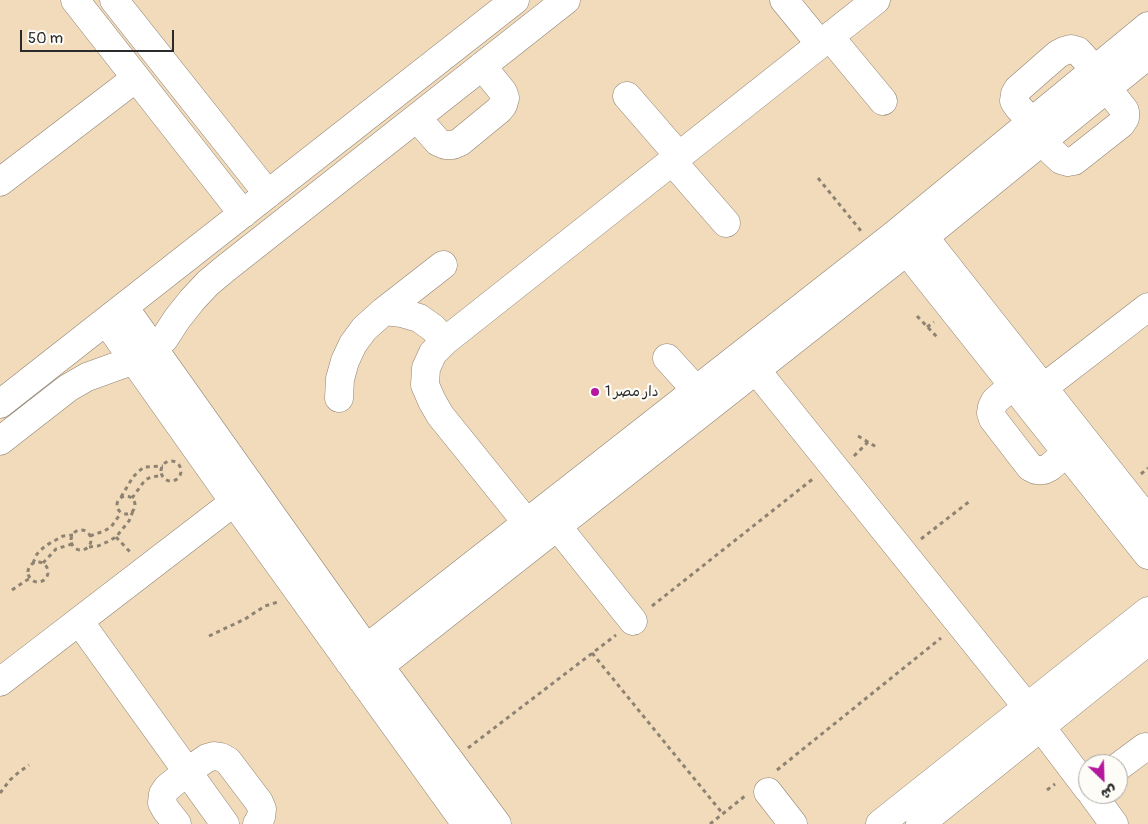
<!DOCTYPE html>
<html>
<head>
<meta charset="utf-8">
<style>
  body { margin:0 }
  #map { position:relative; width:1148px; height:824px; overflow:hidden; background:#f2dbbb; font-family:Pangolin,"Playpen Sans Arabic",sans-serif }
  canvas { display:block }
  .north { position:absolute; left:1078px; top:754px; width:50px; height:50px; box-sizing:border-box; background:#fdfcf7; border:1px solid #a9a8a5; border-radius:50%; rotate:156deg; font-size:14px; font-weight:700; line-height:20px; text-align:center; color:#2b2b2b }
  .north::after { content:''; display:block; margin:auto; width:18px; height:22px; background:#b5179e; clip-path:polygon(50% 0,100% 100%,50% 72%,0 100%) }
  .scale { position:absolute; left:20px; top:30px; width:154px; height:22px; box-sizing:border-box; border:2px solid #2b2b2b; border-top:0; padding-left:6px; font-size:15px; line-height:18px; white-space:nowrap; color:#2b2b2b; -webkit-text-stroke:4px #fdfcf7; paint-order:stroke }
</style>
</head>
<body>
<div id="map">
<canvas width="1148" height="824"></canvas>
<div class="north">ش</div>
<div class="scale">50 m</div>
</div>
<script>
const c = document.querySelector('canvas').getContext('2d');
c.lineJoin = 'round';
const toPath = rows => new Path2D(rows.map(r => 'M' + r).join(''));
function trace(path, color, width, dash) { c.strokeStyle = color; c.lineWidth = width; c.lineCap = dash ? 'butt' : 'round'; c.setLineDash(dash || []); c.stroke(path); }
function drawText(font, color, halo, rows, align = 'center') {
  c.font = font + ' Pangolin,"Playpen Sans Arabic",sans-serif'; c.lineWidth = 4.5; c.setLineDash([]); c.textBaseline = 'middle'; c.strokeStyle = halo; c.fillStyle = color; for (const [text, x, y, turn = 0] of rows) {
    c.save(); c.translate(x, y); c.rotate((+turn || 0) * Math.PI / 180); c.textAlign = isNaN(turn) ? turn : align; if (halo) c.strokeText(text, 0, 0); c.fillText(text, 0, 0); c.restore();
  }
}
const path = toPath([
  [818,178,861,231],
  [917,316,938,338],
  [927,327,934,322],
  [858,436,878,448],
  [854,456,868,442],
  '161 471a10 10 0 1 1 20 0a10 10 0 1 1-20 0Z',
  [1141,474,1148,468],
  '117 505a9 9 0 1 1 18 0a9 9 0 1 1-18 0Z',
  [121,497,133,477,138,472,144,467,163,466],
  [132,498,145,480,149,478,162,475],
  '71 540a10 10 0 1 1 20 0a10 10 0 1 1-20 0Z',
  [90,536,104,531,111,527,121,513],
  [116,537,131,553],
  [921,539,970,501],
  [89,547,98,546,107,542,116,537,129,521,133,511],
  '28 572a10 10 0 1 1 20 0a10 10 0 1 1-20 0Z',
  [33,563,37,554,45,546,63,536,73,535],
  [43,563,56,549,72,544],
  [12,590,30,578],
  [652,606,814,478],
  [209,636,245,619,265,606,278,602],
  [592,653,723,814],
  [468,748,616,635],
  [777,770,941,638],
  [1047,790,1055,784],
  [0,793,10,780,19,772,29,765],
  [710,824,745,796]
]);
const minor = toPath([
  [75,0,243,214],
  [114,0,268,194],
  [784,0,820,44],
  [830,37,883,101],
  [627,96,679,156],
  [417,118,438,142,445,145,453,145,460,142,499,110,503,105,505,98,503,92,482,66],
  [1032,122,1018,107,1014,101,1015,94,1018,89,1058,54,1064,51,1071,49,1078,51,1095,70],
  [1042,142,1061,160,1068,162,1074,161,1121,124,1125,118,1125,111,1107,88],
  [672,161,726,223],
  [0,182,136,78],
  [913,223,1148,520],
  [896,238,1148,555],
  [124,307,366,648,497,824],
  [384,311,402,313,419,318,433,328,445,341],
  [106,321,234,502,466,824],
  [667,358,696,390],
  [756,370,1027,707],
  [1013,385,995,401,992,407,991,413,993,419,1030,467,1036,470,1044,470,1050,467,1067,452],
  [1043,388,1148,307],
  [339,398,340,379,345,361,353,344,364,329,384,311,443,265],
  [0,404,515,0],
  [0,441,68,388,87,377,134,360,164,339,177,319,192,300,208,283,226,268,566,0],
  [527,523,440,415,432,401,425,385,426,368,433,353,445,341,876,0],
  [557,526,633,621],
  [79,621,225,824],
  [349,662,894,235,1148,26],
  [362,680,907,251,1148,55],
  [0,682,234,502],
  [1041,727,1088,789],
  [1118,767,1145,747],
  [768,792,793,824],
  [1092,794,1114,824],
  [177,824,166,810,162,803,163,794,167,788,188,771,207,758,214,756,221,757,228,761,259,802,262,809,261,817,257,824],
  [880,824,1148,611],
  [920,824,1148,641]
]);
const markers = [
  [595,392,5,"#b5179e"]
];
const poiNames = [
  ["دار مصر 1",605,392]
];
trace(minor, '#8e8373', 29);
trace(path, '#8e8373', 3, [4, 4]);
trace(minor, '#fff', 28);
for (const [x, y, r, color] of markers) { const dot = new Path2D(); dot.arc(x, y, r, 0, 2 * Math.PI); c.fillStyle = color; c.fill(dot); trace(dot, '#fdfcf7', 2); }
drawText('14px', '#2b2b2b', '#fdfcf7', poiNames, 'left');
</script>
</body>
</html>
